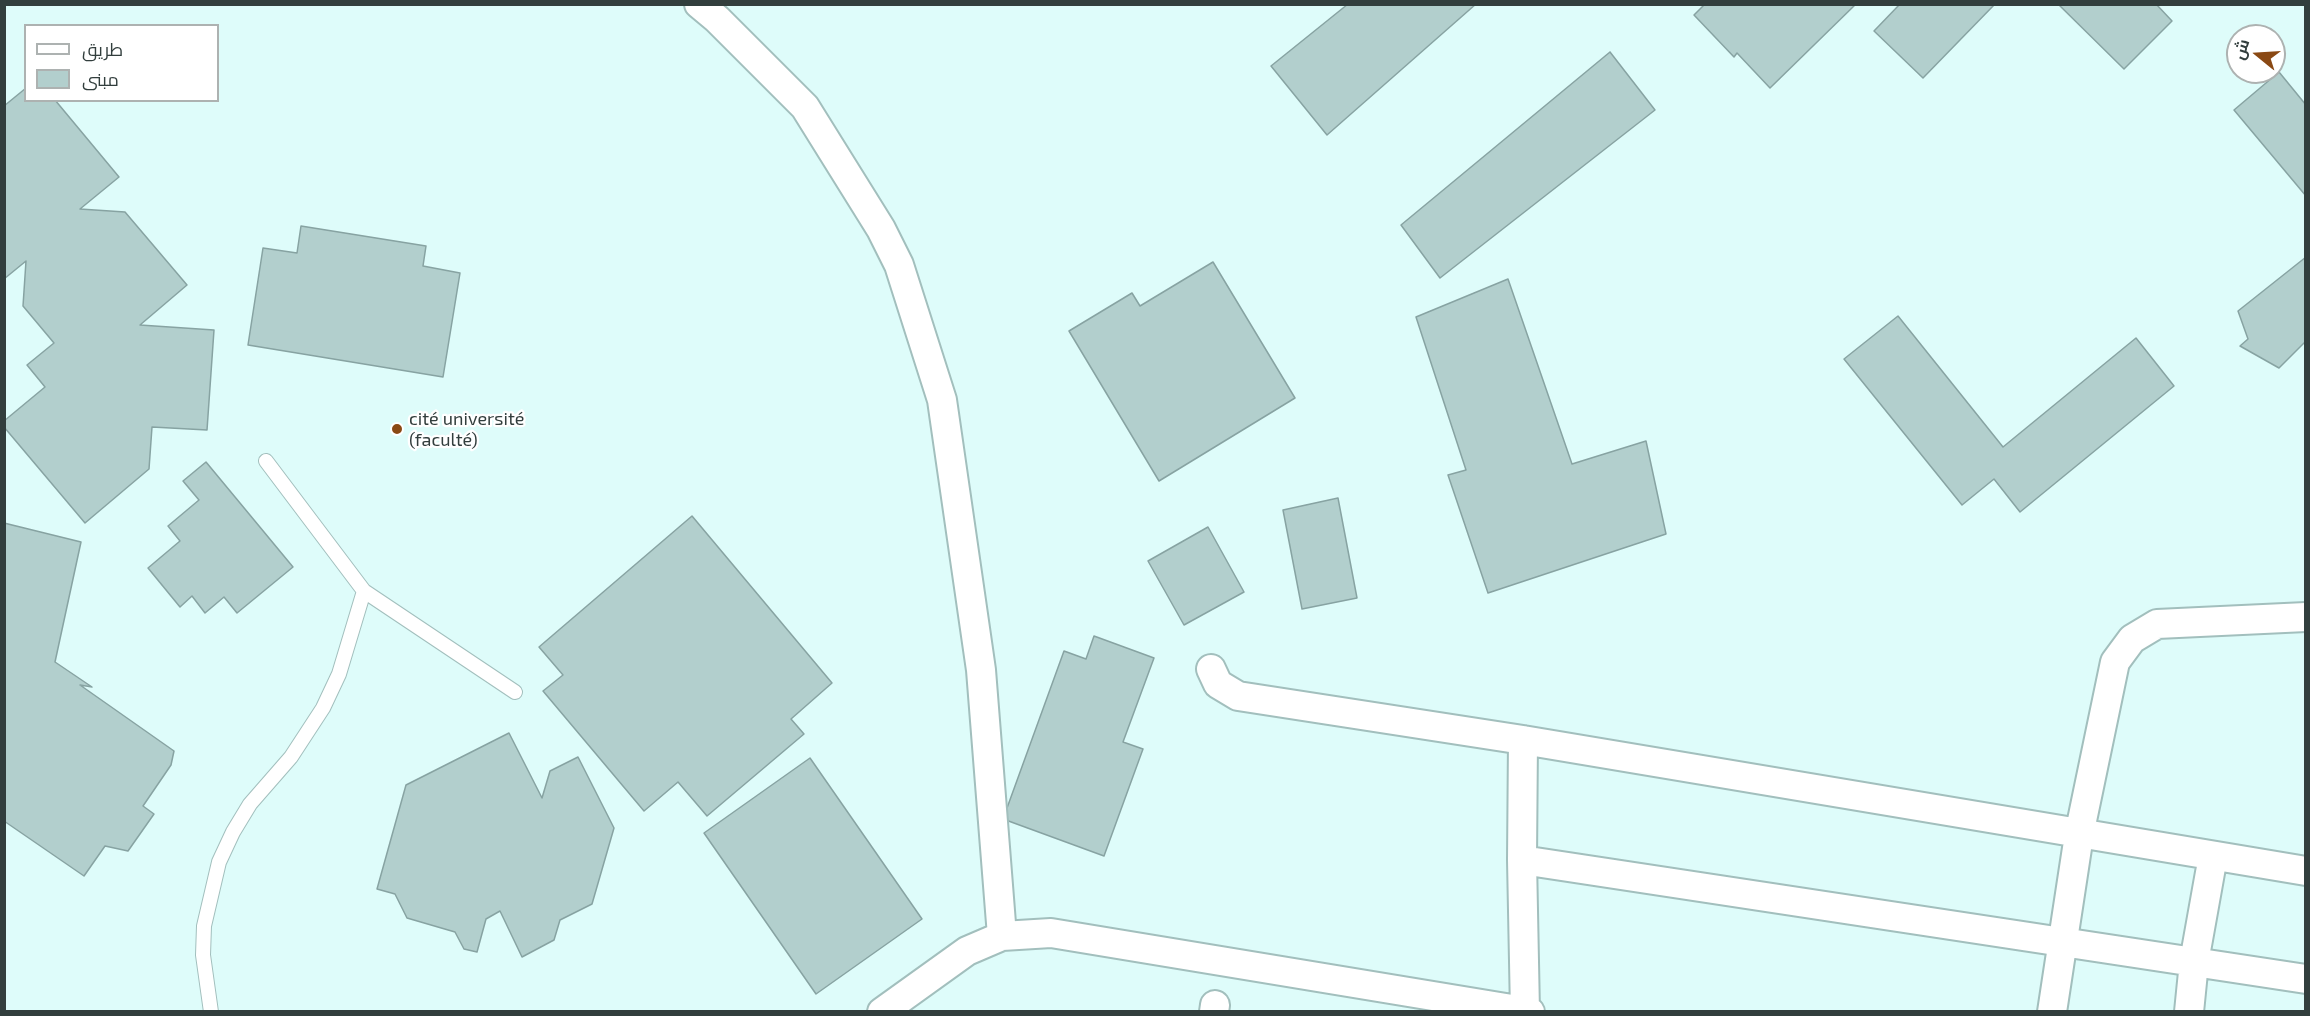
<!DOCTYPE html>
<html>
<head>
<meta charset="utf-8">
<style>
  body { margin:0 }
  #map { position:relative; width:2310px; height:1016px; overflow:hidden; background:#defcfa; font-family:"Exo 2",Cairo,sans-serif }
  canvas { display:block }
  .frame { position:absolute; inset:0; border:6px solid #323e3d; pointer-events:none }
  .legend { position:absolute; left:24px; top:24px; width:195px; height:78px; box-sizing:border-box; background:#fff; border:2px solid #adb2b1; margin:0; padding:8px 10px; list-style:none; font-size:18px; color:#323e3d }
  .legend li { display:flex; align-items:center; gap:12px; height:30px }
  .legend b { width:30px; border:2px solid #adb2b1 }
  .north { position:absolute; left:2226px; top:24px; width:60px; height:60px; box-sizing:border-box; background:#fff; border:2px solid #adb2b1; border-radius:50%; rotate:288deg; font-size:16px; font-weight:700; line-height:24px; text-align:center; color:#323e3d }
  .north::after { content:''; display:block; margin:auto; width:21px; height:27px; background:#8a4914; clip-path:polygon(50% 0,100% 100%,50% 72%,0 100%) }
</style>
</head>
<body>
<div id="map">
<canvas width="2310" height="1016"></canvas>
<div class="frame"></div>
<ul class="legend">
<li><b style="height:8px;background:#fff"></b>طريق</li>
<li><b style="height:16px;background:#b2cfcd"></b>مبنى</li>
</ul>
<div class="north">ش</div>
</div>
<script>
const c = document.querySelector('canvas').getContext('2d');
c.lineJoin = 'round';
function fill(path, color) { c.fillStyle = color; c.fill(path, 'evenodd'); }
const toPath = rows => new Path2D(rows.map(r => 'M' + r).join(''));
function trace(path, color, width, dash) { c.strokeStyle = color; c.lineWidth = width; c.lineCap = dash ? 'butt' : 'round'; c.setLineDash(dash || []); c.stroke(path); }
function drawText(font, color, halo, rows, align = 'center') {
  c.font = font + ' "Exo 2",sans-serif'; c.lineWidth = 4.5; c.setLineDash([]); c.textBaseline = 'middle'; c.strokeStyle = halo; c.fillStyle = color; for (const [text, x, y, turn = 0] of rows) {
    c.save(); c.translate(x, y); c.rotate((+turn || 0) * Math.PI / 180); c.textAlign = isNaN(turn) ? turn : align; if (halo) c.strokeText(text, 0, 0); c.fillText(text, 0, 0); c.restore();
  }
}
const building = toPath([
  [1348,4,1476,4,1327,135,1271,66,1348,4],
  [1705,4,1856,4,1770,88,1737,53,1734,57,1694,15,1705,4],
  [1900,4,1995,4,1923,78,1874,31,1900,4],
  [2058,4,2156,4,2172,21,2124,69,2058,4],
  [1610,52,1655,110,1440,278,1401,225,1610,52],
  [2279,72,2306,105,2306,196,2234,110,2279,72],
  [26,88,26,100,55,100,119,177,80,209,125,212,187,285,140,325,214,330,207,430,152,427,149,469,85,523,4,427,4,421,45,387,27,365,54,343,23,306,26,261,4,279,4,106,26,88],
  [301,226,426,246,423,266,460,273,443,377,248,345,263,248,297,253,301,226],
  [2306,257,2306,341,2279,368,2240,346,2248,339,2238,311,2306,257],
  [1213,262,1295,398,1159,481,1069,331,1132,293,1140,306,1213,262],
  [1508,279,1572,464,1646,441,1666,534,1488,593,1448,475,1466,470,1416,317,1508,279],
  [1898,316,2003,447,2136,338,2174,386,2020,512,1994,479,1962,505,1844,359,1898,316],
  [206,462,293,567,237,613,224,597,205,613,192,596,180,607,148,568,180,541,168,526,199,500,183,481,206,462],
  [1338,498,1357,598,1302,609,1283,510,1338,498],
  [692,516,832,683,791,719,804,734,707,816,678,782,644,811,543,691,563,675,539,647,692,516],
  [4,523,81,542,55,662,92,687,80,685,174,751,171,765,143,806,154,814,128,851,105,846,84,876,4,821,4,523],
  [1208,527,1244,592,1184,625,1148,561,1208,527],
  [1094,636,1154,658,1123,742,1143,749,1104,856,1003,819,1064,651,1086,659,1094,636],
  [509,733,542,798,550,771,578,757,614,828,592,904,560,920,554,940,522,957,500,911,486,919,477,952,464,949,455,932,407,918,395,894,377,889,406,785,509,733],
  [810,758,922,919,816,994,704,833,810,758]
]);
const service = toPath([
  [266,461,364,591,515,692],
  [211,1012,203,955,204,926,219,862,233,832,250,804,291,757,323,708,339,674,364,591]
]);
const minor = toPath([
  [699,4,717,19,805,107,881,229,899,265,942,400,981,670,1002,936],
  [1211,669,1218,684,1238,696,1523,740,2306,871],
  [1523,740,1522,860,1525,1012],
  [1522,860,2306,979],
  [882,1012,967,951,1002,936,1051,933,1530,1012],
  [1214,1012,1215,1005],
  [2052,1012,2079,835,2115,662,2132,639,2157,624,2306,617],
  [2189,1012,2194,962,2213,856]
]);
const markers = [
  [397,429,6,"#8a4914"]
];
const poiNames = [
  ["cité université",409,419],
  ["(faculté)",409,440]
];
fill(building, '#b2cfcd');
trace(building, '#87a3a2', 1.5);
trace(service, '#a2bfbd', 16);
trace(minor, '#a2bfbd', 32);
trace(service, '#fff', 14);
trace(minor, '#fff', 28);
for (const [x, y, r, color] of markers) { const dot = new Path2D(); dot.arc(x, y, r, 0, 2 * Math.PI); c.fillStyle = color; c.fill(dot); trace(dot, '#fff', 2); }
drawText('18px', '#323e3d', '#fff', poiNames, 'left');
</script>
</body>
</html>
